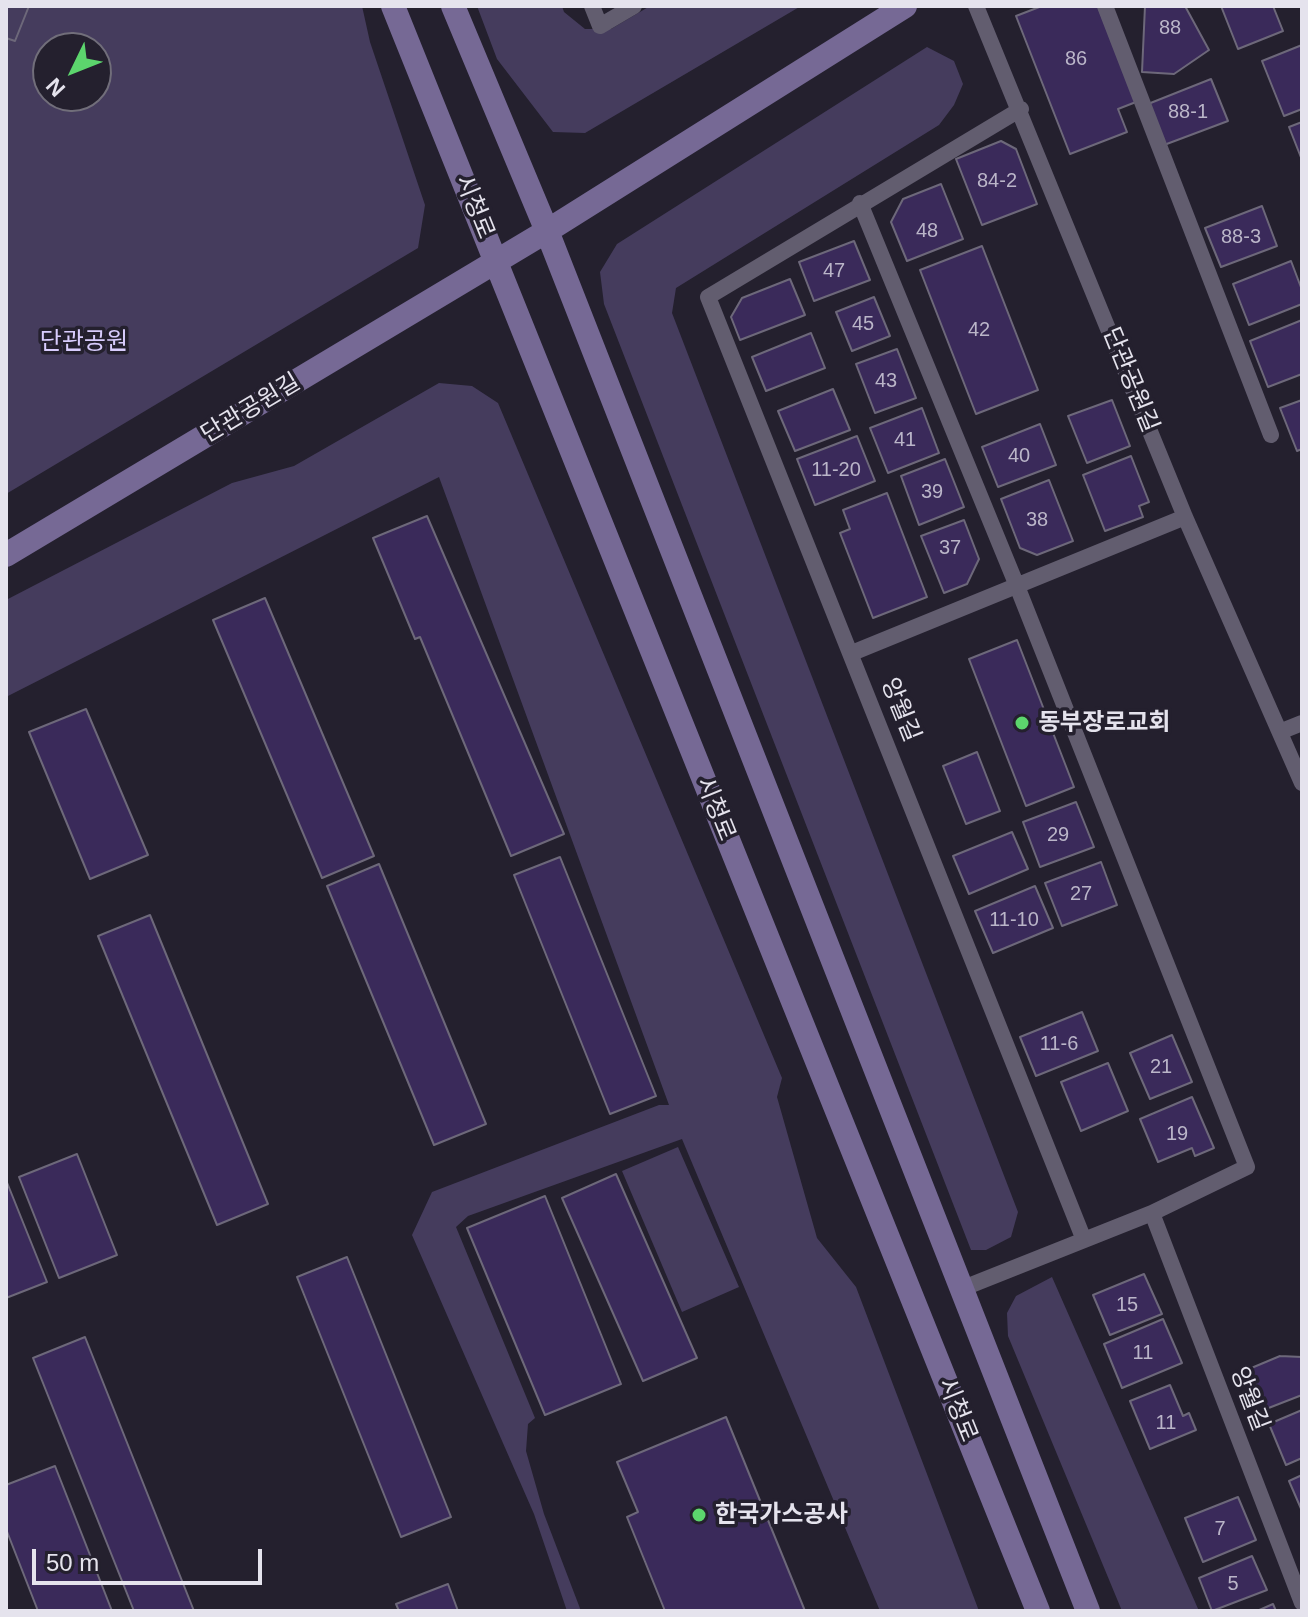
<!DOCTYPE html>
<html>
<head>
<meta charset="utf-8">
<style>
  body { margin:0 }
  #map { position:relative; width:1308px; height:1617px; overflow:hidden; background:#24202e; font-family:Arial,sans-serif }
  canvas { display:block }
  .frame { position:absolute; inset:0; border:8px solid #e5e3ed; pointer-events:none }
  .north { position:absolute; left:32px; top:32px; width:80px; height:80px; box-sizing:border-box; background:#24202e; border:2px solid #716e7a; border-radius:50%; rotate:227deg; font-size:22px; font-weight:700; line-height:32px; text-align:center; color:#e5e3ed }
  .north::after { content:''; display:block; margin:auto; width:28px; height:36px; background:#5cd56d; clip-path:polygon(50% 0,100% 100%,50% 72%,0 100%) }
  .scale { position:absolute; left:32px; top:1549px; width:230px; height:36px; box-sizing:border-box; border:4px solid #e5e3ed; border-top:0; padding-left:10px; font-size:24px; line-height:28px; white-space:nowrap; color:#e5e3ed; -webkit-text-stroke:6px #24202e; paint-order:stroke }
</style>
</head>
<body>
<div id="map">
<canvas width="1308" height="1617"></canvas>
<div class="frame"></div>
<div class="north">N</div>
<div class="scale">50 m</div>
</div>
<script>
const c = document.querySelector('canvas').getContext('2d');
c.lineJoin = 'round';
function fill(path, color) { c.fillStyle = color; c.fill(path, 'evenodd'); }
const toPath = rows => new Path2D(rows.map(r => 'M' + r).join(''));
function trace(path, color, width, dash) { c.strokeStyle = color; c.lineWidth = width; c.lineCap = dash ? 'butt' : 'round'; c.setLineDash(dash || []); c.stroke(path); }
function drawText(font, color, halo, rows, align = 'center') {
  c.font = font + ' Arial,"Noto Sans KR",sans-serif'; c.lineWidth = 7; c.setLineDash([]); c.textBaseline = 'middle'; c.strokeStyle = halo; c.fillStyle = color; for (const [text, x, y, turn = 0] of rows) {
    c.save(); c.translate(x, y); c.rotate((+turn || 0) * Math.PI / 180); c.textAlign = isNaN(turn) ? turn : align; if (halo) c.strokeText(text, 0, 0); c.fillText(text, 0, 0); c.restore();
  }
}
const green = toPath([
  [6,6,362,6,370,42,425,205,418,248,6,494],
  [48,48,96,48,96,96,48,96],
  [477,6,562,6,564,12,585,29,611,29,650,6,801,6,585,133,553,132,497,59],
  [927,47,954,61,963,84,954,105,939,125,676,288,672,313,1018,1212,1011,1237,986,1250,971,1250,604,304,600,272,617,244],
  [439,383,472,386,498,403,782,1078,777,1097,817,1238,856,1287,979,1611,880,1611,682,1139,468,1216,456,1227,535,1418,528,1424,526,1451,544,1514,581,1611,567,1611,534,1514,412,1235,432,1192,659,1105,669,1105,439,477,6,697,6,600,232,483,294,466],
  [678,1147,739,1287,682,1312,622,1171],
  [1052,1277,1199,1611,1122,1611,1008,1336,1007,1313,1016,1296]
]);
const building = toPath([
  [6,6,29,6,15,41,6,38,6,6],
  [6,6,29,6,15,41,6,38,6,6],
  [1042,6,1098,6,1136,102,1118,109,1127,132,1070,154,1016,16,1042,6],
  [1145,6,1185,6,1209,50,1174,74,1142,72,1145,6],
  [1221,6,1273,6,1283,31,1238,49,1221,6],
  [1302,45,1302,109,1284,116,1262,61,1302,45],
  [1211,79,1228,121,1164,145,1148,104,1211,79],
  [1302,122,1302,160,1289,127,1302,122],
  [1001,141,1016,149,1037,204,982,225,956,159,1001,141],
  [941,184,963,239,907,261,891,222,903,199,941,184],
  [1262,206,1277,246,1221,267,1205,228,1262,206],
  [854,241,870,280,814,301,799,262,854,241],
  [982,246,1038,390,976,414,920,270,982,246],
  [1291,261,1302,290,1302,304,1249,325,1233,284,1291,261],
  [790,279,805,315,740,340,731,317,742,298,790,279],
  [874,297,890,336,852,351,836,312,874,297],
  [1302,320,1302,374,1268,387,1250,341,1302,320],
  [811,333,825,368,766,391,752,357,811,333],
  [897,349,916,398,875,413,856,364,897,349],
  [833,389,850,430,795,451,778,411,833,389],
  [1112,400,1130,446,1087,463,1068,416,1112,400],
  [1302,400,1302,449,1297,451,1280,408,1302,400],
  [922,408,939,453,888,473,870,428,922,408],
  [1040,424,1056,465,998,487,982,447,1040,424],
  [857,436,875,481,815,505,797,459,857,436],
  [1131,456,1149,502,1139,506,1143,517,1105,531,1083,475,1131,456],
  [945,459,964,507,919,525,901,476,945,459],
  [1049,480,1073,541,1037,555,1020,548,1001,499,1049,480],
  [887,493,927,597,873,618,840,533,850,529,843,510,887,493],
  [427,516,564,834,511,856,420,637,415,639,373,538,427,516],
  [964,520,979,559,967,584,944,593,921,536,964,520],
  [265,598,374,856,322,878,213,620,265,598],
  [1017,640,1074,787,1026,806,969,659,1017,640],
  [86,709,148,855,90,879,29,732,86,709],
  [977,752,1000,811,966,824,943,766,977,752],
  [1076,802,1094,847,1040,867,1023,822,1076,802],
  [1012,832,1028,869,969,894,953,856,1012,832],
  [560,857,656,1096,610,1114,514,875,560,857],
  [1101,862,1117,905,1062,926,1045,883,1101,862],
  [379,864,486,1124,434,1145,327,886,379,864],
  [1035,886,1053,928,993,953,975,911,1035,886],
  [150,915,268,1204,217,1225,98,936,150,915],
  [1082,1012,1098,1051,1036,1076,1020,1037,1082,1012],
  [1172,1035,1192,1082,1150,1099,1130,1053,1172,1035],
  [1108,1063,1128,1111,1081,1131,1061,1082,1108,1063],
  [1192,1097,1214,1148,1195,1156,1192,1148,1158,1162,1140,1119,1192,1097],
  [77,1154,117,1255,59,1278,19,1177,77,1154],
  [616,1174,697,1358,643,1381,562,1198,616,1174],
  [6,1180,47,1282,6,1298,6,1180],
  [545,1196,621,1384,545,1415,467,1228,545,1196],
  [347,1257,451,1517,401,1537,297,1277,347,1257],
  [1144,1274,1162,1314,1110,1335,1093,1295,1144,1274],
  [1163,1319,1182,1363,1122,1388,1104,1344,1163,1319],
  [85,1337,194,1611,134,1611,33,1358,85,1337],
  [1280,1356,1302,1357,1302,1395,1266,1409,1249,1369,1280,1356],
  [1170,1385,1183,1416,1189,1413,1196,1430,1150,1449,1130,1401,1170,1385],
  [1302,1410,1302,1458,1286,1465,1269,1424,1302,1410],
  [726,1417,805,1611,665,1611,627,1517,638,1512,617,1462,726,1417],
  [55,1466,112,1611,38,1611,6,1529,6,1485,55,1466],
  [1302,1475,1302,1511,1289,1481,1302,1475],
  [1238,1497,1256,1540,1203,1562,1185,1518,1238,1497],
  [1252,1556,1267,1590,1212,1611,1199,1578,1252,1556],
  [448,1584,458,1611,399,1611,396,1604,448,1584],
  [1273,1604,1276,1611,1257,1611,1273,1604]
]);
const lane = toPath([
  [592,6,600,26,634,6],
  [976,6,1185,517,1302,783],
  [1105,6,1271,435],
  [1021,109,708,297,1084,1240],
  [860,203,1017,586,1247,1167,1152,1213,961,1289],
  [852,653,1185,517],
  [1282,731,1302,723],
  [1152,1213,1302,1603]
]);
const secondary = toPath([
  [393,6,1038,1611],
  [453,6,547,231,1088,1611],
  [6,555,547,231,905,6]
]);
const markers = [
  [1022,723,8,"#5cd56d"],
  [699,1515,8,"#5cd56d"]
];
const numberNames = [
  ["88",1170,28],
  ["86",1076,59],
  ["88-1",1188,112],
  ["84-2",997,181],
  ["48",927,231],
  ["88-3",1241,237],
  ["47",834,271],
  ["45",863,324],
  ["42",979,330],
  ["43",886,381],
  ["41",905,440],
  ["40",1019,456],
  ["11-20",836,470],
  ["39",932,492],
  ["38",1037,520],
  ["37",950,548],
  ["29",1058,835],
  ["27",1081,894],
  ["11-10",1014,920],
  ["11-6",1059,1044],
  ["21",1161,1067],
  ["19",1177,1134],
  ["15",1127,1305],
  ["11",1143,1353],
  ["11",1166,1423],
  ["7",1220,1529],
  ["5",1233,1584]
];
const streetNames = [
  ["시청로",474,207,68],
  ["단관공원길",1130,380,68],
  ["단관공원길",251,409,-31],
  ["앙월길",900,710,68],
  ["시청로",715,809,68],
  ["앙월길",1249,1399,69],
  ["시청로",957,1410,68]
];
const parkNames = [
  ["단관공원",84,342]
];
const poiNames = [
  ["동부장로교회",1038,723],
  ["한국가스공사",715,1515]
];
fill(green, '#453c5d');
fill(building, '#3a2a5a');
trace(building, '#6d687a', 2);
trace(lane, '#625d6f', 16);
trace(secondary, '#766995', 24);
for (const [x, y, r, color] of markers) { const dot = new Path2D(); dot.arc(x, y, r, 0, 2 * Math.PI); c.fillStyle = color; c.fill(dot); trace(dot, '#24202e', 3); }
drawText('20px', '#bab5c8', null, numberNames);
drawText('24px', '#e5e3ed', '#24202e', streetNames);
drawText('24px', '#d8ccfd', '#24202e', parkNames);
drawText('bold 24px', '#e5e3ed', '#24202e', poiNames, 'left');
</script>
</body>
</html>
